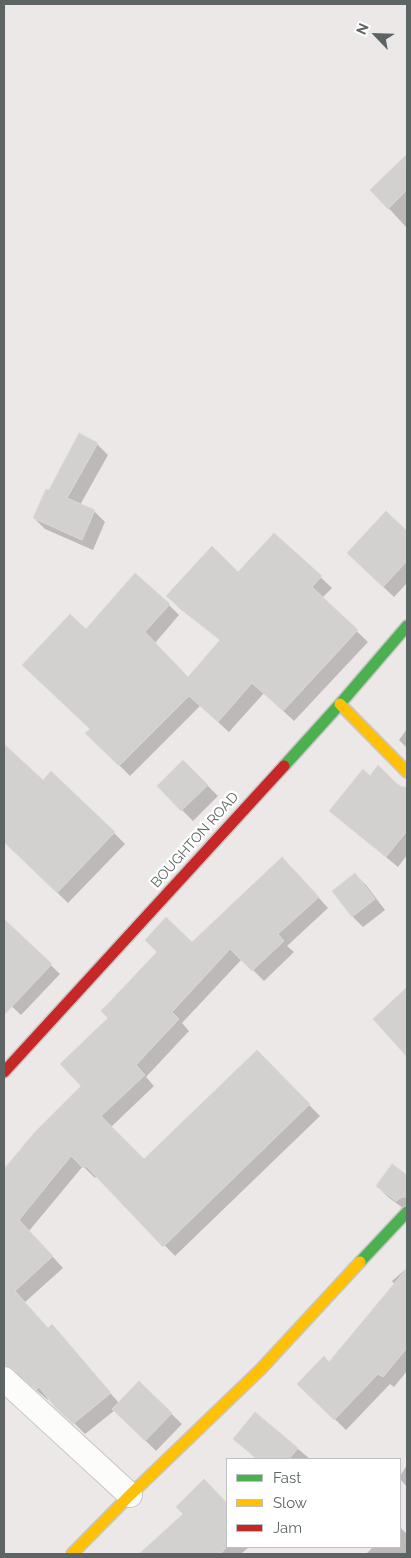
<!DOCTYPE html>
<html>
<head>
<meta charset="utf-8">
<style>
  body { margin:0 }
  #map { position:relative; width:411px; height:1558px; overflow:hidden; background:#ece8e7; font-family:Raleway,sans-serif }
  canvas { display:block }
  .frame { position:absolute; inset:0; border:5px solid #5d6464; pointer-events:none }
  .legend { position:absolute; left:226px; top:1458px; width:175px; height:90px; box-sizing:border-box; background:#fff; border:1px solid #bec1c1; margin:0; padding:6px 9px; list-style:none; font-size:15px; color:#5d6464 }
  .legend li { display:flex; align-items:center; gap:10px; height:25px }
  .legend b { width:25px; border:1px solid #bec1c1 }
  .north { position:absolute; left:351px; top:10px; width:50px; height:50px; -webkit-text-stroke:4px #fff; paint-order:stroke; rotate:294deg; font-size:14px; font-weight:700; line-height:20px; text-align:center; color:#5d6464 }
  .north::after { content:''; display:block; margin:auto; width:18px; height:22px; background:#5d6464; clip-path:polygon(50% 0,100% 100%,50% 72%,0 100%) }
</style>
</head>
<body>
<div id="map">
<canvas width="411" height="1558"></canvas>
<div class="frame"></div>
<ul class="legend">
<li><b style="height:6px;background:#4caf50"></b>Fast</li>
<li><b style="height:6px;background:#ffc107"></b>Slow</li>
<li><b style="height:6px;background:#c62828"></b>Jam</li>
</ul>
<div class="north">N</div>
</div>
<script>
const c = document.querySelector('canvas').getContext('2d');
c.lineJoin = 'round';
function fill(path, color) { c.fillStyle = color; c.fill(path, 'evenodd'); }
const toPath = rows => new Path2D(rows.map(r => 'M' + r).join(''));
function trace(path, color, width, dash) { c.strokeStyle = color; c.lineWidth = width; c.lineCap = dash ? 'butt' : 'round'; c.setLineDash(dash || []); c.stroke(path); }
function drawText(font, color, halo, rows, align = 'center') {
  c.font = font + ' Raleway,sans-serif'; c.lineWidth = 5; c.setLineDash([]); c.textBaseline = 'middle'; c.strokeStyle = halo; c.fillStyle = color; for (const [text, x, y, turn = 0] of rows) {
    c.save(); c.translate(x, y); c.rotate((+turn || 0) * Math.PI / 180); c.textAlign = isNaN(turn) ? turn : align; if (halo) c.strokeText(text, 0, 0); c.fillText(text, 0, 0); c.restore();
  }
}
const shadow = toPath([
  [404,159,407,162,407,228,372,190],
  [97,444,108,455,80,505,94,511,105,522,93,550,45,529,34,518,49,492],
  [386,513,407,533,407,583,394,597,359,564],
  [274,534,332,588,322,598,368,642,294,721,264,693,229,732,200,706,130,776,87,733,91,729,86,631,169,605,179,615,155,643,188,678,221,641,178,607,168,596,239,574],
  [407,729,407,748,399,740],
  [4,746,43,782,114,833,125,844,68,903,4,841],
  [183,761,218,796,193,821,158,786],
  [371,778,396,784,402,788,407,788,407,855,398,867,342,821,331,811],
  [293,869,328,908,287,946,294,952,264,981,242,959,182,1023,189,1031,146,1077,154,1086,111,1127,144,1161,257,1052,320,1116,175,1256,97,1176,95,1178,83,1166,29,1231,63,1268,24,1303,48,1329,62,1337,119,1403,139,1383,182,1424,156,1451,115,1410,85,1434,49,1398,48,1400,19,1376,4,1360,4,1171,35,1134,83,1086,192,943],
  [355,874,366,885,385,910,363,927,352,916],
  [4,920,60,974,21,1015,4,999],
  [406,990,407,991,407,1055,374,1019],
  [392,1165,407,1176,407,1211,388,1197,377,1186],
  [407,1268,407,1371,394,1387,390,1384,346,1430,299,1384,330,1364,395,1285,392,1281],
  [255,1413,310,1459,257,1459,234,1438],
  [407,1465,407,1487,400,1479,400,1476],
  [204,1481,227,1505,227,1547,249,1547,241,1554,141,1554,184,1515],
  [400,1527,407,1534,407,1554,366,1554,373,1547,400,1547]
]);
const building = toPath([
  [407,154,407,190,388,209,370,190,407,154],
  [79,433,98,443,67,498,95,510,82,540,33,518,46,489,49,490,79,433],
  [386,511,407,531,407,561,383,587,347,553,386,511],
  [274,533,322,576,312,587,358,630,283,711,252,683,218,722,189,696,119,766,85,733,90,729,22,665,70,614,86,629,135,573,170,604,145,632,188,677,220,640,166,596,212,546,238,572,274,533],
  [4,744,43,780,51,771,115,832,57,893,4,842,4,744],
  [183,760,208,785,181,811,157,786,183,760],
  [378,765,396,783,402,787,407,787,407,831,386,857,329,811,363,769,370,776,378,765],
  [282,857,319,897,278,934,284,941,252,971,230,949,172,1012,179,1019,136,1065,145,1075,101,1116,144,1159,257,1050,310,1104,163,1247,86,1166,83,1168,71,1156,19,1220,53,1256,15,1291,48,1328,52,1324,111,1393,73,1424,55,1407,39,1387,36,1390,13,1369,7,1366,4,1366,4,1169,34,1133,81,1086,60,1064,108,1018,101,1011,157,952,145,940,166,917,192,942,282,857],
  [355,873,375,899,352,917,332,891,355,873],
  [4,919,52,964,4,1015,4,919],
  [407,987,407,1057,373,1019,407,987],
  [392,1164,407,1175,407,1197,402,1197,396,1201,376,1186,392,1164],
  [407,1268,407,1348,383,1377,378,1374,334,1420,297,1384,324,1356,329,1362,407,1268],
  [139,1381,172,1413,145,1441,112,1409,139,1381],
  [255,1412,298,1448,289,1459,257,1459,233,1439,255,1412],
  [204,1479,227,1503,227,1547,220,1554,139,1554,183,1514,176,1507,204,1479]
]);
const street = toPath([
  [4,1379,130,1495]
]);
const fast = toPath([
  [284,766,340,704,407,626],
  [360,1262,407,1212]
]);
const slow = toPath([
  [340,704,407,772],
  [72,1554,130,1495,261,1369,360,1262]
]);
const jam = toPath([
  [4,1072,284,766]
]);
const streetNames = [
  ["BOUGHTON ROAD",195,840,-48]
];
fill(shadow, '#0003');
fill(building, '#d3d0d0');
trace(building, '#dbd7d6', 1);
trace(street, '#c7c6c6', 26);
trace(fast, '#c6c6c6', 14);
trace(slow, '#c6c6c6', 14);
trace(jam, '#c6c6c6', 14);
trace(street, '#fcfcfb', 24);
trace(fast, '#4caf50', 11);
trace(slow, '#ffc107', 11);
trace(jam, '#c62828', 11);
drawText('14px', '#5d6464', '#fff', streetNames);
</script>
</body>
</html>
